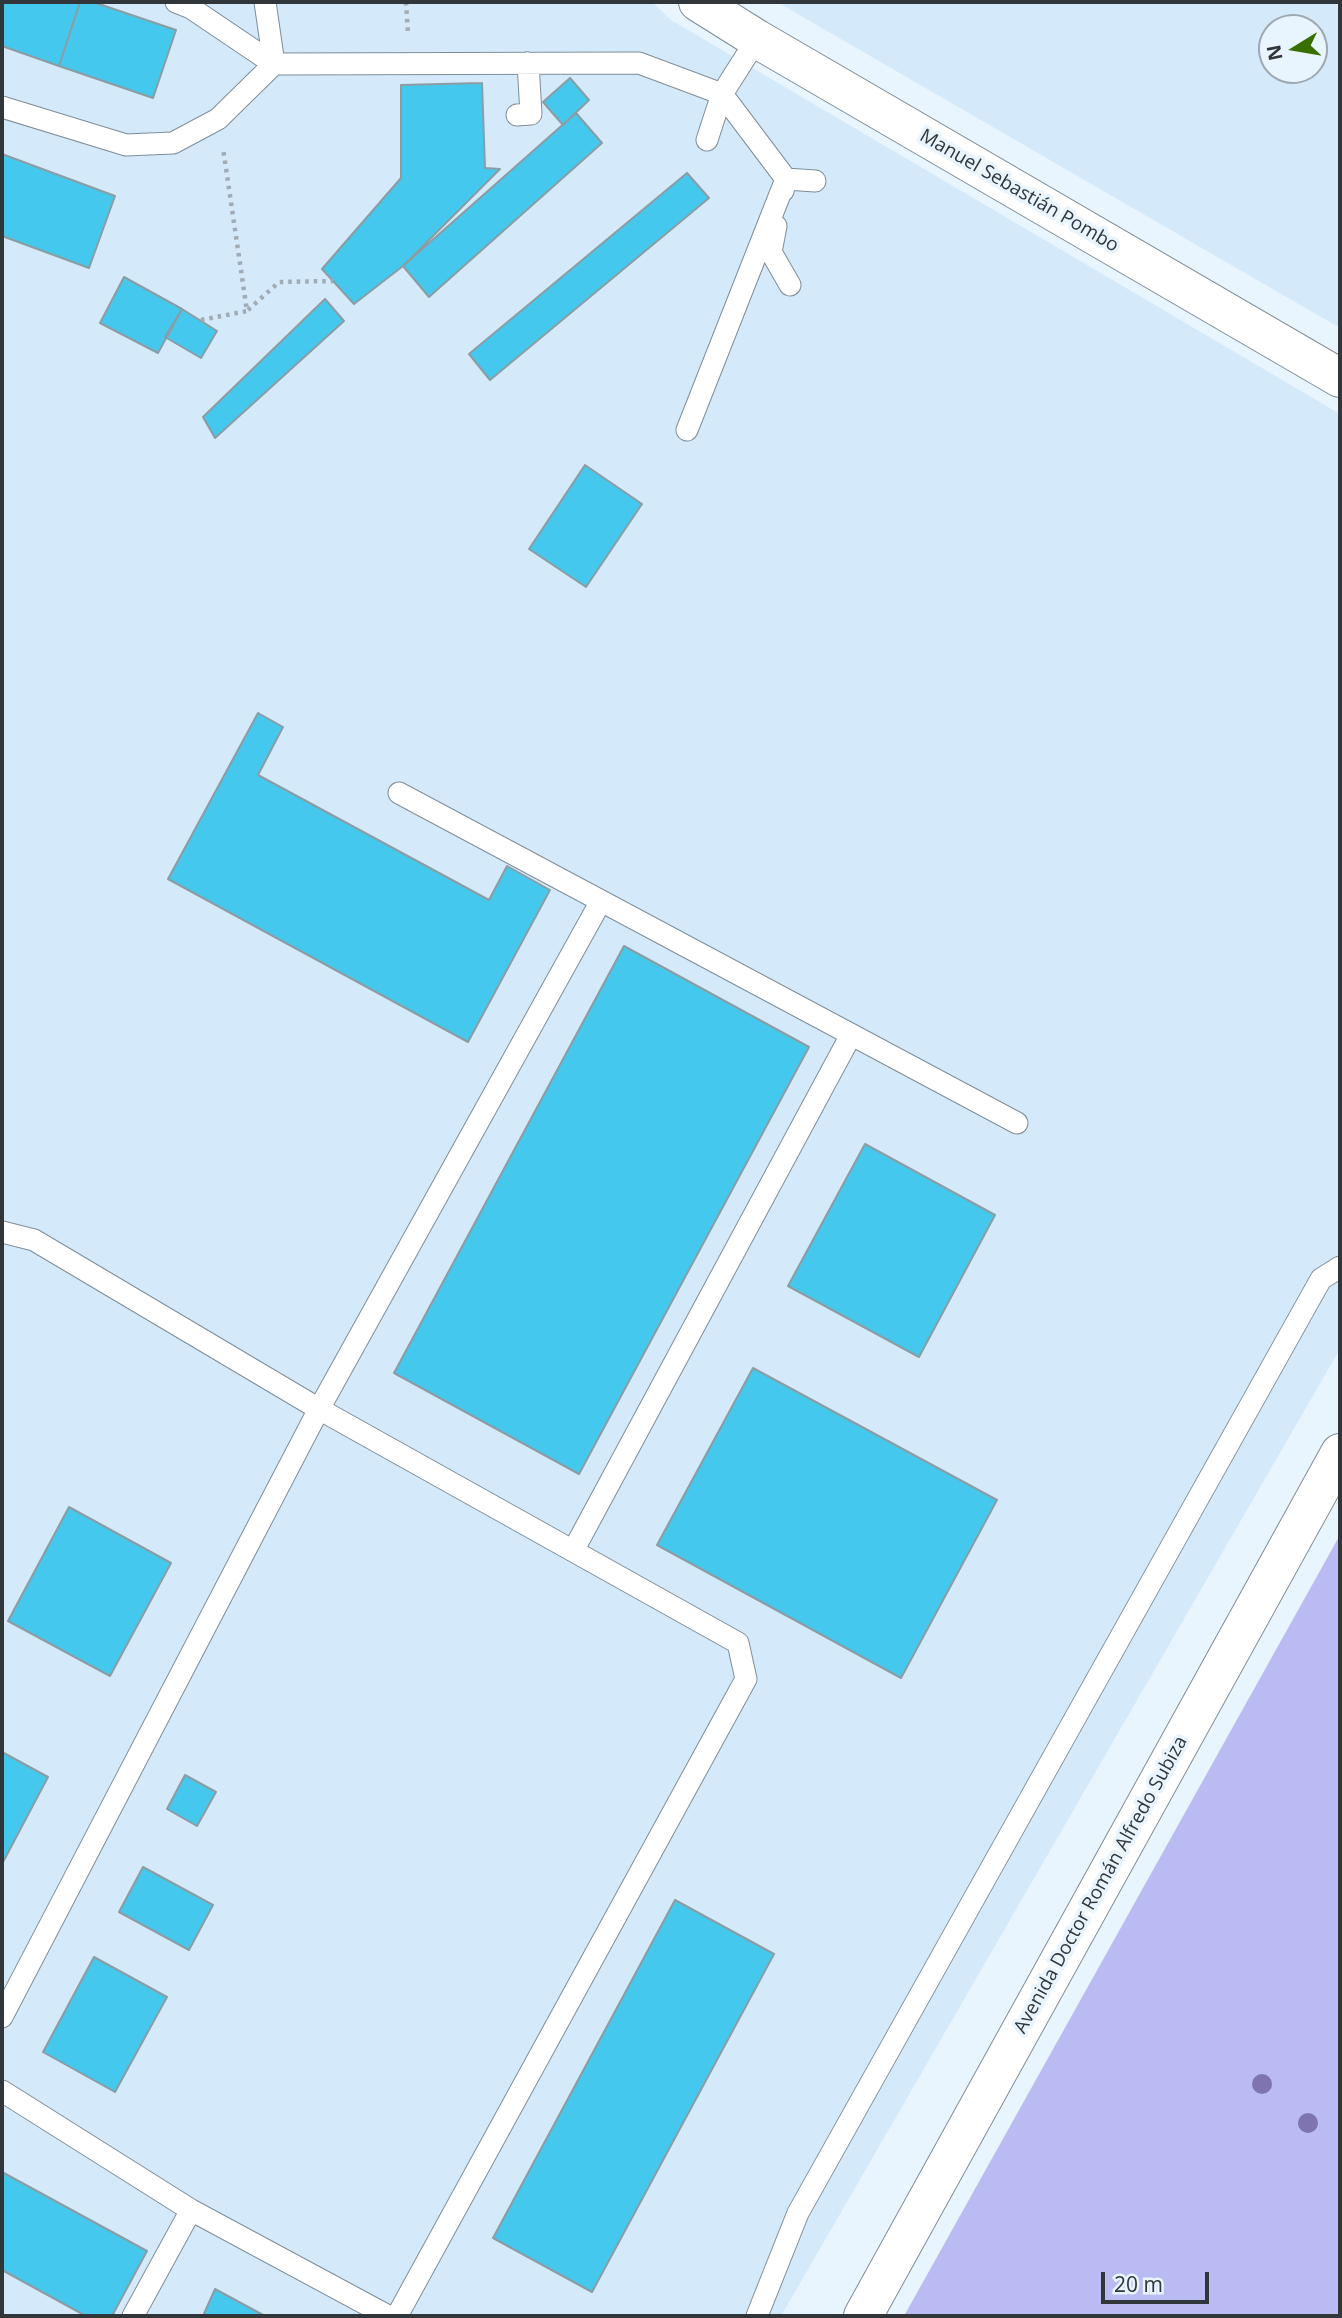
<!DOCTYPE html>
<html>
<head>
<meta charset="utf-8">
<style>
  body { margin:0 }
  #map { position:relative; width:1342px; height:2318px; overflow:hidden; background:#e8f4fe; font-family:"Open Sans",sans-serif }
  canvas { display:block }
  .frame { position:absolute; inset:0; border:4px solid #30363a; pointer-events:none }
  .north { position:absolute; left:1258px; top:14px; width:70px; height:70px; box-sizing:border-box; background:#e8f4fe; border:2px solid #9ea8b0; border-radius:50%; rotate:259deg; font-size:19px; font-weight:700; line-height:28px; text-align:center; color:#30363a }
  .north::after { content:''; display:block; margin:auto; width:24px; height:32px; background:#387000; clip-path:polygon(50% 0,100% 100%,50% 72%,0 100%) }
  .scale { position:absolute; left:1101px; top:2272px; width:108px; height:32px; box-sizing:border-box; border:4px solid #30363a; border-top:0; padding-left:9px; font-size:21px; line-height:24px; white-space:nowrap; color:#30363a; -webkit-text-stroke:5px #e8f4fe; paint-order:stroke }
</style>
</head>
<body>
<div id="map">
<canvas width="1342" height="2318"></canvas>
<div class="frame"></div>
<div class="north">N</div>
<div class="scale">20 m</div>
</div>
<script>
const c = document.querySelector('canvas').getContext('2d');
c.lineJoin = 'round';
function fill(path, color) { c.fillStyle = color; c.fill(path, 'evenodd'); }
const toPath = rows => new Path2D(rows.map(r => 'M' + r).join(''));
function trace(path, color, width, dash) { c.strokeStyle = color; c.lineWidth = width; c.lineCap = dash ? 'butt' : 'round'; c.setLineDash(dash || []); c.stroke(path); }
function drawText(font, color, halo, rows, align = 'center') {
  c.font = font + ' "Open Sans",sans-serif'; c.lineWidth = 7; c.setLineDash([]); c.textBaseline = 'middle'; c.strokeStyle = halo; c.fillStyle = color; for (const [text, x, y, turn = 0] of rows) {
    c.save(); c.translate(x, y); c.rotate((+turn || 0) * Math.PI / 180); c.textAlign = isNaN(turn) ? turn : align; if (halo) c.strokeText(text, 0, 0); c.fillText(text, 0, 0); c.restore();
  }
}
const built = toPath([
  [2,2,652,2,671,20,1340,414,1340,1349,781,2316,2,2316],
  [777,2,1340,2,1340,328],
  [1272,28,1314,28,1314,70,1272,70]
]);
const green = toPath([
  [1340,1535,1340,2316,904,2316,1028,2094]
]);
const building = toPath([
  [2,2,80,2,59,66,2,46,2,2],
  [80,2,93,2,176,30,153,98,59,66,80,2],
  [570,78,589,100,563,125,543,102,570,78],
  [482,83,485,168,500,169,403,266,354,304,322,269,401,178,401,85,482,83],
  [576,113,602,143,429,297,403,266,576,113],
  [2,154,115,196,89,268,2,236,2,154],
  [687,173,709,198,490,380,469,354,687,173],
  [124,277,182,309,158,353,100,323,124,277],
  [325,299,344,321,215,438,203,417,325,299],
  [182,309,217,331,201,358,165,337,182,309],
  [585,465,642,504,586,587,529,549,585,465],
  [258,713,283,727,258,775,489,900,507,866,550,890,468,1042,168,879,258,713],
  [624,946,809,1047,579,1474,394,1373,624,946],
  [865,1144,995,1215,919,1357,788,1286,865,1144],
  [753,1368,997,1500,901,1678,657,1545,753,1368],
  [69,1507,171,1563,110,1676,8,1621,69,1507],
  [2,1752,48,1777,2,1864,2,1752],
  [185,1775,216,1792,197,1826,167,1809,185,1775],
  [143,1867,213,1905,189,1950,119,1912,143,1867],
  [675,1900,774,1954,592,2292,493,2238,675,1900],
  [94,1957,167,1997,115,2092,43,2052,94,1957],
  [2,2172,147,2251,112,2316,86,2316,2,2270,2,2172],
  [215,2289,265,2316,203,2316,215,2289]
]);
const path = toPath([
  [406,2,408,34],
  [248,310,279,282,333,281],
  [201,320,247,311,223,148]
]);
const service = toPath([
  [176,2,191,8,274,64],
  [265,2,274,64],
  [757,39,722,94,786,179,783,191],
  [2,107,126,145,173,143,218,119,274,64,639,63,722,94,707,140],
  [517,115,531,114,528,63],
  [776,226,771,252,790,285],
  [687,430,786,179,815,181],
  [399,793,1017,1123],
  [2,1232,34,1240,319,1409,738,1643,746,1679,397,2316],
  [573,1551,851,1035],
  [2,2017,319,1409,601,901],
  [2,2091,191,2210,388,2316],
  [133,2316,191,2210],
  [757,2316,798,2213,1321,1279,1340,1267]
]);
const minor = toPath([
  [698,2,757,39,1340,378]
]);
const secondary = toPath([
  [863,2316,1340,1453]
]);
const trees = [
  [1262,2084],
  [1308,2123]
];
const streetNames = [
  ["Manuel Sebastián Pombo",1019,191,30],
  ["Avenida Doctor Román Alfredo Subiza",1101,1885,-61]
];
fill(built, '#d4eafb');
fill(green, '#babbf2');
fill(building, '#45c8ed');
trace(building, '#8b9da3', 2);
trace(service, '#7f8d98', 23);
trace(minor, '#7f8d98', 40);
trace(secondary, '#7f8d98', 40);
trace(path, '#a1abb3', 4.5, [3.5, 5]);
trace(service, '#fff', 21);
trace(minor, '#fff', 38);
trace(secondary, '#fff', 38);
c.fillStyle = '#7e74b0';
for (const [x, y] of trees) { c.beginPath(); c.arc(x, y, 10, 0, 2 * Math.PI); c.fill(); }
drawText('19px', '#30363a', '#e8f4fe', streetNames);
</script>
</body>
</html>
